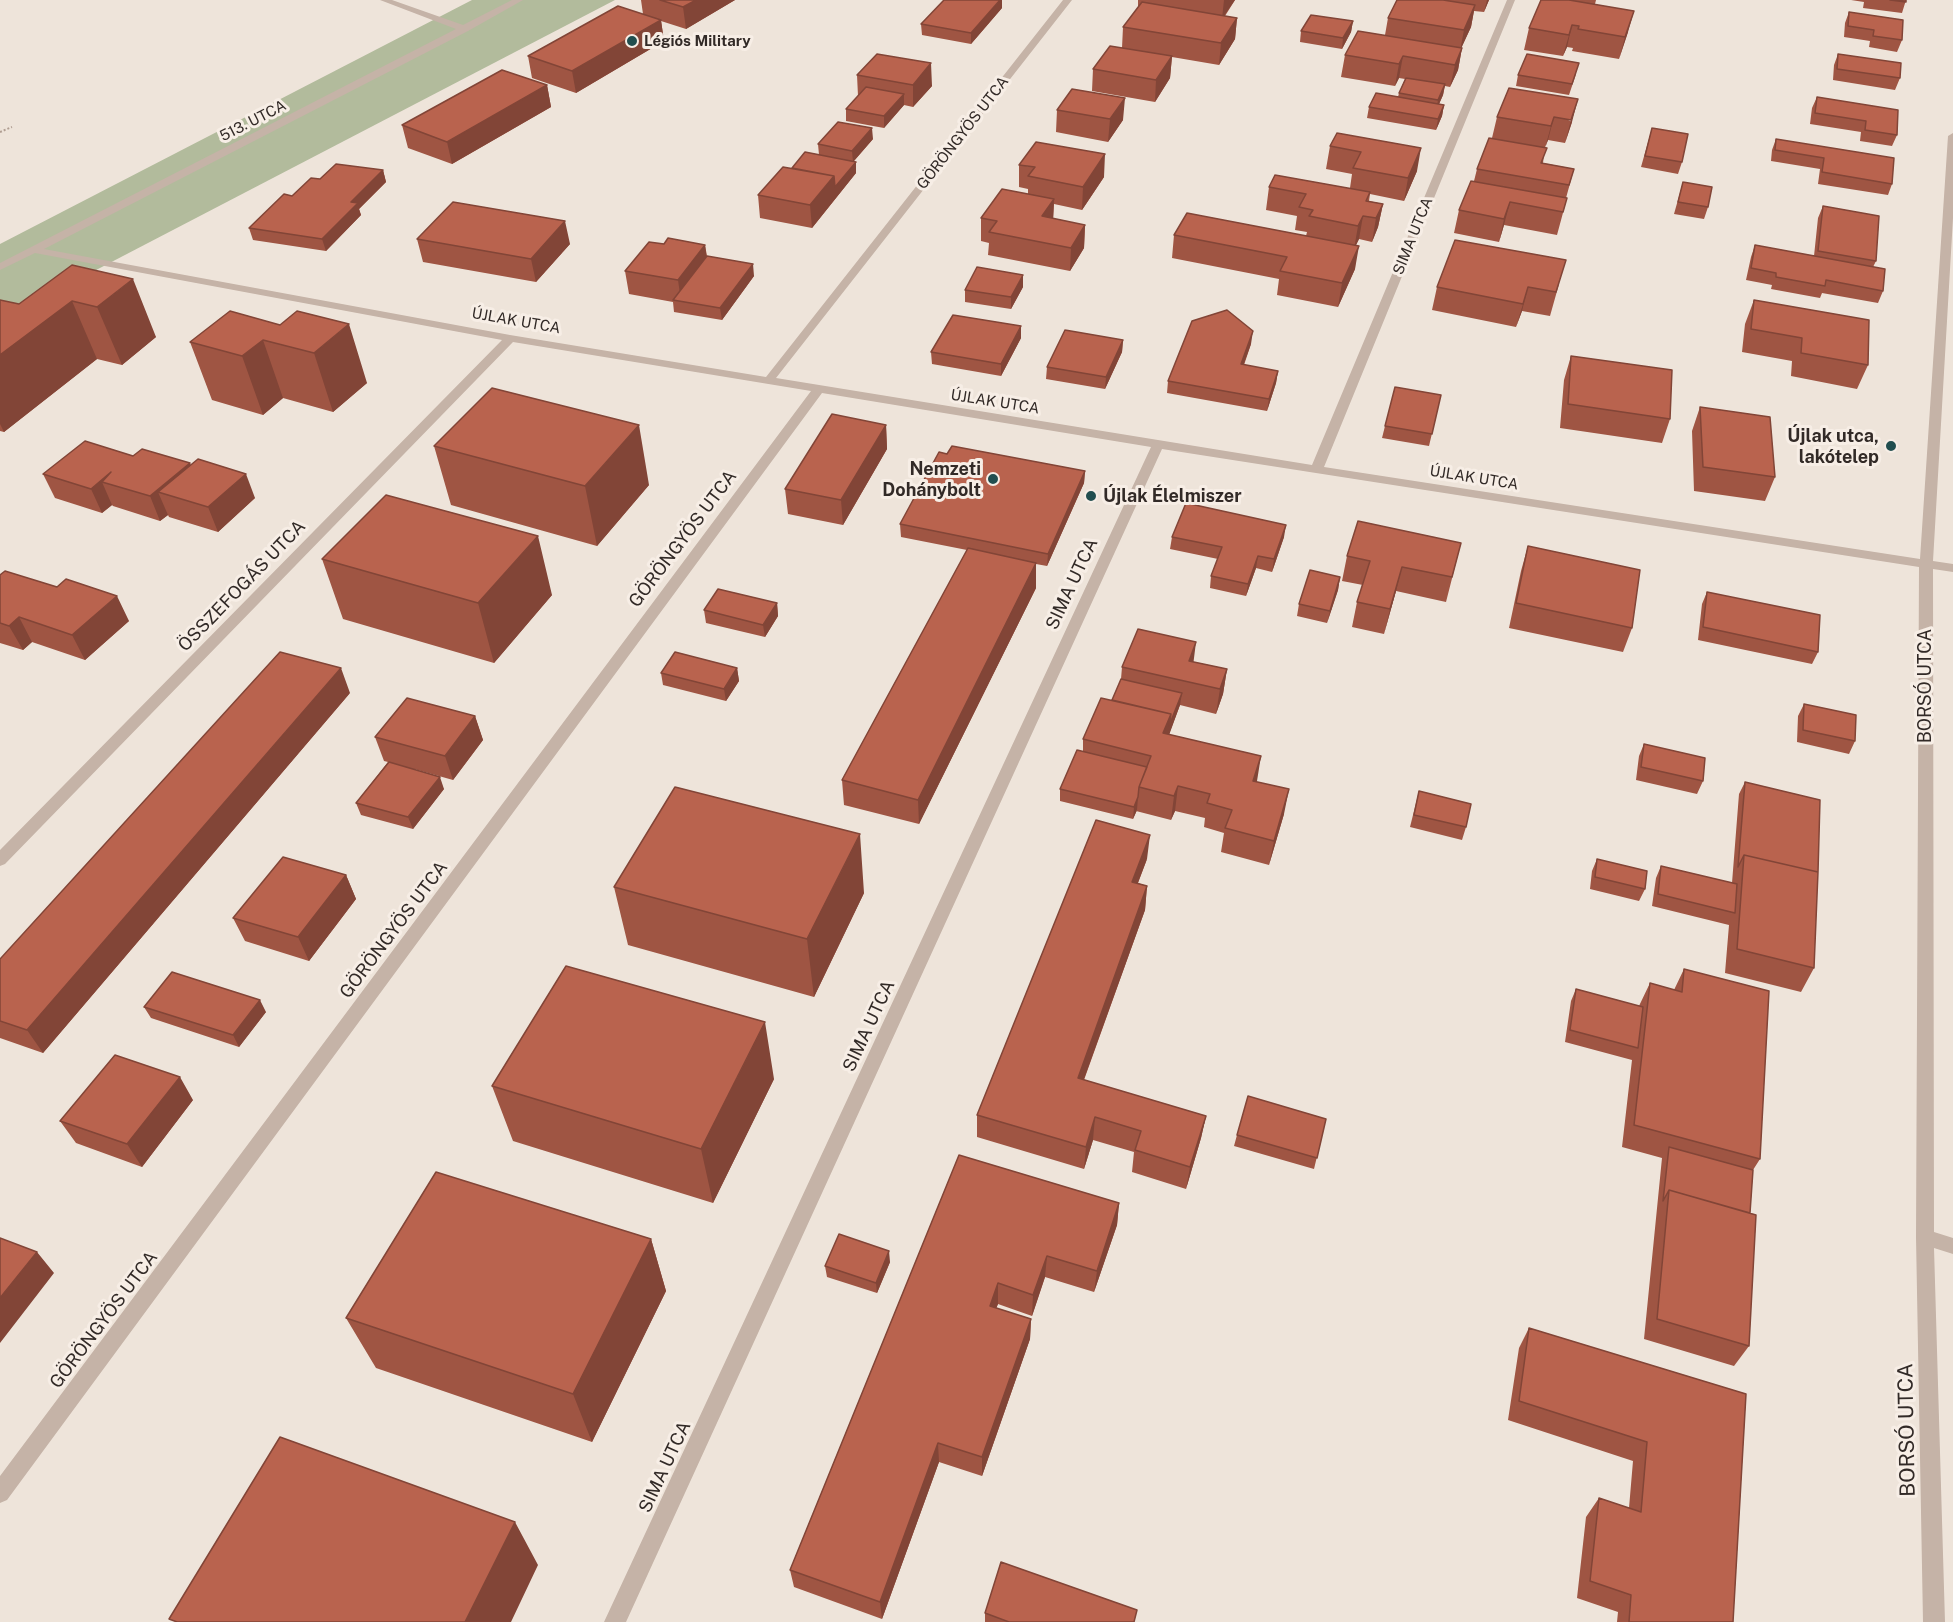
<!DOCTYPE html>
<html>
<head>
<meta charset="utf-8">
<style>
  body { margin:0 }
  canvas { display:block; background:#eee4da }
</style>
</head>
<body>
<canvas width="1953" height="1622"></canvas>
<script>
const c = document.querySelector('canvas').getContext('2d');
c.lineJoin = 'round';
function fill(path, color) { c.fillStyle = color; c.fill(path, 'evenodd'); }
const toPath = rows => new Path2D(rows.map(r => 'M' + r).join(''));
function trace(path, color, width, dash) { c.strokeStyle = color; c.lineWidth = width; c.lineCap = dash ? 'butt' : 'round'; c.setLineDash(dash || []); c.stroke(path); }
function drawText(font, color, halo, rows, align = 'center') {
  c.font = font + ' "Public Sans",sans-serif'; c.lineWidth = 6; c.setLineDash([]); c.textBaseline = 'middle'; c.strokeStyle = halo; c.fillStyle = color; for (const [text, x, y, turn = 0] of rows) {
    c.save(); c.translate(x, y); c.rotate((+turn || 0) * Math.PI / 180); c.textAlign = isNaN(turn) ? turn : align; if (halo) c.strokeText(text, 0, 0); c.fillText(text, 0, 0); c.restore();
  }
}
const green = toPath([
  [472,0,615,0,0,320,0,244]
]);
const path = toPath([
  [0,132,12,127]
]);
const minor = toPath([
  [380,0,392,0,463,25,512,0,523,0,468,31,44,249,510,335,766,377,1063,0,1072,0,776,378,1312,465,1507,0,1515,0,1324,467,1920,559,1948,136,1953,133,1953,218,1933,561,1953,564,1953,572,1933,569,1934,1232,1953,1238,1953,1254,1934,1248,1945,1622,1923,1622,1916,1237,1919,567,1162,449,626,1622,604,1622,1151,447,822,393,7,1500,0,1503,0,1476,811,391,513,342,5,864,0,866,0,850,502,340,35,253,0,270,0,263,456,29,380,0]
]);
const wall = toPath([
  [641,0,735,0,686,29,661,21,664,41,576,93,532,78,528,56,643,14],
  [1138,0,1235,0,1225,16,1237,18,1235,39,1219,65,1172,57,1170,78,1155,102,1092,91,1093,69,1122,48,1123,27,1139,6,1138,6],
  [1447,0,1489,0,1484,12,1474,11,1471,27,1461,48,1462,48,1458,70,1450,87,1445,86,1443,95,1439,104,1444,105,1442,116,1436,130,1367,118,1369,107,1398,97,1399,93,1405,79,1399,78,1395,86,1341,77,1345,55,1385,35,1388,18],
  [1541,0,1596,0,1595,4,1628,32,1619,59,1572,51,1573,48,1567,47,1563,56,1524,50,1529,28],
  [1851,0,1906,0,1902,13,1863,8,1864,2],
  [1002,8,971,44,922,35,921,24],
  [1849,12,1902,40,1897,52,1869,47,1870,41,1844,37,1845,23],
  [1353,21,1351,32,1342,49,1300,42,1301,31],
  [1838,54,1900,78,1895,90,1833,80,1834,65],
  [1576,74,1569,95,1516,86,1518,75],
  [857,75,932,86,913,107,904,105,884,128,846,121,846,109,858,96],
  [547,85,551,107,452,164,408,148,402,125],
  [1509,88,1572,122,1565,143,1548,140,1545,147,1543,163,1574,169,1566,198,1567,198,1557,235,1504,225,1499,242,1454,233,1459,210,1474,181,1477,169,1492,138,1497,117],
  [1817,97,1897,135,1892,146,1860,141,1861,132,1810,124,1812,108],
  [1057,110,1123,120,1108,142,1056,132],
  [1652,128,1682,162,1678,174,1641,167],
  [1337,133,1417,171,1404,201,1370,194,1369,201,1383,204,1378,227,1372,242,1359,239,1356,245,1355,269,1338,307,1277,295,1279,279,1172,258,1174,235,1306,236,1307,232,1295,230,1297,216,1266,210,1269,187,1350,188,1352,174,1326,169,1330,146],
  [873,139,854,161,856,173,812,228,760,218,758,195,819,155,818,144],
  [1776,139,1892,184,1888,195,1818,184,1820,169,1771,161,1772,150],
  [1019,165,1104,177,1082,210,1054,204,1053,219,1085,225,1084,248,1070,271,988,255,989,243,981,241,981,218,1028,194,1028,189,1019,187],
  [383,170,386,182,359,209,361,215,326,251,253,240,249,228,292,196,320,179],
  [1683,182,1708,207,1704,219,1674,214],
  [1823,206,1876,261,1873,267,1883,291,1878,303,1822,293,1820,298,1771,289,1772,285,1746,280,1751,257,1755,245,1814,256,1818,218],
  [417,239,570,244,536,282,423,262],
  [664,244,705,245,707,256,754,276,722,320,674,312,673,302,629,294,625,271],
  [72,265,156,337,122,365,97,359,4,432,0,431,0,300,19,304],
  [1559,284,1550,316,1522,311,1516,327,1432,310,1437,287],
  [1023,287,1011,309,965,302,965,290],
  [1754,300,1868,365,1857,389,1791,376,1792,361,1742,352,1745,324],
  [280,325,367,383,333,412,283,398,263,415,212,400,190,342],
  [1021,338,1001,376,932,364,931,352],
  [1123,340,1122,352,1105,389,1046,379,1047,367],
  [1251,344,1244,365,1278,371,1276,383,1267,411,1167,393,1168,381],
  [1571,356,1670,419,1662,443,1560,428,1564,380],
  [1441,395,1429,446,1382,438,1385,426],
  [1700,407,1775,477,1765,501,1694,491,1692,431],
  [886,425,887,449,843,525,788,514,785,489],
  [434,446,649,485,597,546,451,505],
  [947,454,1085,471,1084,483,1047,566,1036,564,1036,588,919,824,844,805,842,780,967,550,901,537,900,524],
  [133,456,191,465,255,498,218,532,169,517,168,515,160,521,113,506,112,505,102,513,55,498,43,474],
  [1172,537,1284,537,1272,572,1256,568,1246,596,1210,588,1211,576,1218,559,1170,549],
  [1461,543,1446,602,1396,591,1384,634,1352,627,1357,602,1363,585,1342,581,1347,556],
  [1528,546,1632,628,1623,652,1509,628,1521,571],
  [322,559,552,595,494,663,343,619],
  [0,575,129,621,85,660,32,642,23,650,0,643],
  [1340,577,1338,590,1327,623,1297,616,1299,604],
  [1707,592,1818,652,1812,664,1698,640,1702,604],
  [777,603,778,616,765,637,706,623,704,610],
  [1194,662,1227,669,1223,694,1216,714,1180,705,1169,734,1257,782,1284,814,1269,865,1221,852,1224,833,1204,827,1205,818,1175,811,1171,820,1136,811,1137,810,1133,819,1060,801,1060,789,1083,751,1083,739,1112,700,1121,679,1122,667],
  [737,668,739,681,726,701,663,685,661,673],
  [350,693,43,1053,0,1038,0,959],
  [1804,704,1855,741,1849,754,1797,742,1798,716],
  [475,716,483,740,453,780,414,769,444,789,413,829,361,815,356,803,388,762,384,761,375,737],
  [1644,744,1703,781,1697,794,1636,780,1639,756],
  [1745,782,1814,968,1801,992,1725,973,1729,925,1652,906,1656,878,1661,866,1732,883,1739,794],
  [1419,791,1466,827,1462,840,1410,827],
  [1147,859,1138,883,1147,886,1145,910,1084,1080,1206,1116,1201,1138,1186,1189,1132,1172,1134,1152,1093,1140,1084,1169,977,1137,977,1115],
  [1597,859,1645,889,1639,901,1590,889,1592,871],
  [346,875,356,899,309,961,245,941,233,918],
  [614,887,864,893,814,997,628,945],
  [1684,969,1760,1159,1753,1170,1750,1213,1749,1346,1734,1366,1644,1339,1662,1158,1622,1147,1632,1060,1565,1042,1571,1001,1576,989,1639,1006,1650,983,1674,990],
  [144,1007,266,1012,239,1047,151,1018],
  [774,1079,713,1203,513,1141,492,1086],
  [193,1100,142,1167,76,1143,60,1121],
  [1326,1119,1314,1169,1234,1146,1237,1135],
  [959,1155,1119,1203,1117,1225,1094,1292,1045,1277,1032,1316,998,1304,996,1308,1031,1319,1030,1339,982,1476,939,1462,882,1619,794,1587,790,1570],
  [651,1239,666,1291,592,1442,376,1368,346,1318],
  [890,1262,877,1293,827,1277,825,1266],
  [1529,1328,1746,1394,1733,1622,1617,1622,1618,1612,1577,1598,1586,1517,1599,1498,1629,1508,1633,1461,1508,1420,1519,1348],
  [985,1613,1135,1622,985,1622]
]);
const shadedWall = toPath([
  [696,0,735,0,686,29,683,7],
  [1000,0,1002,0,1002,8,971,44,971,33],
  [1224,0,1235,0,1222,19],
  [1487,0,1489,0,1484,12],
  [1475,5,1471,27,1460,51,1464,30],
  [1634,11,1628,32,1619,59,1625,37],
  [1237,18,1235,39,1219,65,1221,43],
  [661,20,664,41,576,93,572,71],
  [1353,21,1351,32,1342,49,1343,38],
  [1572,25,1567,47,1563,56,1569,35],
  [1462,48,1458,70,1450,87,1455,65],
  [1172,56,1170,78,1155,102,1156,80],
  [1403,56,1399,78,1395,86,1399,64],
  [931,63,932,86,913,107,913,85],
  [1445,84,1443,95,1436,111,1438,100],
  [547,85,551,107,452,164,447,142],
  [904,94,904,105,884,128,884,116],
  [1125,98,1123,120,1108,142,1110,119],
  [1578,99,1572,122,1565,143,1571,120],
  [1444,105,1442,116,1436,130,1438,119],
  [1554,117,1548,140,1545,148,1551,126],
  [872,128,873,139,853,162,852,151],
  [1421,148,1417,171,1404,201,1408,178],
  [1105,154,1104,177,1082,210,1083,187],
  [856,162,856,173,812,228,810,205,834,176],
  [383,170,386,182,359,209,361,215,326,251,322,239,351,202],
  [1054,199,1053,222,1042,216],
  [1510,202,1504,225,1499,242,1504,219],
  [1383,204,1378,227,1372,242,1376,218],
  [1363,216,1359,239,1354,249,1358,226],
  [565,221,570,244,536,282,531,259],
  [1085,225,1084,248,1070,271,1071,248],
  [705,245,708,268,681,301,678,280],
  [1359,246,1355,269,1338,307,1342,283],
  [753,264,754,276,722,320,720,308],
  [1023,275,1023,287,1011,309,1011,297],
  [133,279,156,337,122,365,97,307],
  [1528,287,1522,311,1516,327,1523,304],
  [72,301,97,359,4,432,0,424,0,355],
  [349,324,367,383,333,412,314,353],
  [1021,326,1021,338,1001,376,1001,364],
  [1253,331,1251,344,1239,377,1241,364],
  [263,340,283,398,263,415,242,356],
  [1123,340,1122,352,1105,389,1106,377],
  [1278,371,1276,383,1267,411,1269,399],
  [639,425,649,485,597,546,585,486],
  [886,425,887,449,843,525,841,500],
  [190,463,200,487,158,492,168,515,160,521,150,496],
  [1085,471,1084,483,1047,566,1048,554],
  [111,472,102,482,112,505,102,513,91,489],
  [246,474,255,498,218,532,208,507],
  [1286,525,1284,537,1272,572,1274,559],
  [538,536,552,595,494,663,478,603],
  [1258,556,1256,568,1246,596,1248,584],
  [1036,563,1036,588,919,824,918,800],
  [1402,567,1396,591,1384,634,1390,609],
  [1340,577,1338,590,1327,623,1330,611],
  [117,596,129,621,85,660,72,635],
  [777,603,778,616,765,637,763,625],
  [19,617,32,642,23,650,9,626],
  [1196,642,1193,666,1189,661],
  [341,668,350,693,43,1053,27,1030],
  [737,668,739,681,726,701,724,689],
  [1227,669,1223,694,1216,714,1220,689],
  [1182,693,1180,705,1168,738,1163,733,1171,714],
  [475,716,483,740,453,780,445,756],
  [1261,756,1257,781,1249,805,1253,781],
  [440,777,444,789,413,829,408,817],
  [1178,786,1175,811,1171,820,1174,796],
  [1289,789,1284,814,1269,865,1274,841],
  [1138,797,1137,810,1133,819,1134,807],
  [860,834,864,893,814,997,807,939],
  [1150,835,1147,859,1129,906,1132,882],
  [346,875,356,899,309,961,298,937],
  [1147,886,1145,910,1076,1101,1078,1078],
  [260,1000,266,1012,239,1047,233,1035],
  [765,1022,774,1079,713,1203,701,1149],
  [180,1077,193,1100,142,1167,127,1144],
  [1206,1116,1201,1138,1186,1189,1190,1167],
  [1095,1117,1093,1140,1084,1169,1086,1147],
  [1119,1203,1117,1225,1094,1292,1097,1271],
  [651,1239,666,1291,592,1442,573,1394],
  [889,1251,890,1262,877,1293,876,1283],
  [37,1252,54,1273,0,1343,0,1298],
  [1047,1256,1045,1277,1032,1316,1033,1295],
  [998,1283,998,1304,989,1326,990,1306],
  [1031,1319,1030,1339,982,1476,982,1457],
  [938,1443,939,1462,882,1619,880,1602],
  [515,1522,538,1565,511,1622,465,1622]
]);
const building = toPath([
  [660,0,696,0,683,7,660,0],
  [944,0,1000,0,971,33,921,24,944,0],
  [1397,0,1443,0,1475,5,1464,30,1388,18,1397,0],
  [1541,0,1569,0,1634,11,1625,37,1578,29,1579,26,1572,25,1569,35,1529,28,1541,0],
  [1890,0,1906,0,1906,2,1890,0],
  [1142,2,1237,18,1221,43,1123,27,1142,2],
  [618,6,661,20,572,71,528,56,618,6],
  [1849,12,1903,20,1902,40,1873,36,1874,30,1848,26,1849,12],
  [1311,15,1353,21,1343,38,1301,31,1311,15],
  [1358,31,1462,48,1455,65,1403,56,1399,64,1345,55,1358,31],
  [1110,46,1172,56,1156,80,1093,69,1110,46],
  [877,54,931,63,913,85,857,75,877,54],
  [1527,54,1579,63,1572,84,1518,75,1527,54],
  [1838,54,1901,63,1900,78,1837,69,1838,54],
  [502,70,547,85,447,142,402,125,502,70],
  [1406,78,1445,84,1438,100,1399,93,1406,78],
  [866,87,904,94,884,116,846,109,866,87],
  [1509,88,1578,99,1571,120,1554,117,1551,126,1497,117,1509,88],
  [1072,89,1125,98,1110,119,1057,110,1072,89],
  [1376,93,1444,105,1438,119,1369,107,1376,93],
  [1817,97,1898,110,1897,135,1865,130,1866,121,1815,113,1817,97],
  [838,122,872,128,852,151,818,144,838,122],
  [1652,128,1688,134,1682,162,1645,156,1652,128],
  [1337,133,1421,148,1408,178,1353,168,1361,152,1330,146,1337,133],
  [1489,138,1547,148,1541,163,1574,169,1569,185,1477,169,1489,138],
  [1776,139,1894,158,1892,184,1822,172,1824,158,1775,150,1776,139],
  [1036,142,1105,154,1083,187,1028,176,1035,167,1019,165,1036,142],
  [805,152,856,162,835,187,834,176,792,168,805,152],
  [336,164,383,170,351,202,358,203,322,239,249,228,284,194,292,196,311,178,320,179,336,164],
  [783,167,834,176,810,205,758,195,783,167],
  [1275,175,1370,192,1366,201,1383,204,1376,218,1363,216,1358,226,1309,216,1313,210,1299,207,1306,194,1269,187,1275,175],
  [1471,181,1567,198,1563,212,1510,202,1504,219,1459,210,1471,181],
  [1683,182,1712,187,1708,207,1678,202,1683,182],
  [1002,189,1054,199,1042,216,1085,225,1071,248,989,232,997,221,981,218,1002,189],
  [453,202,565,221,531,259,417,239,453,202],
  [1823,206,1879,216,1876,261,1818,251,1823,206],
  [1187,213,1359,246,1342,283,1280,271,1287,257,1174,235,1187,213],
  [668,238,705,245,678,280,625,271,649,242,664,244,668,238],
  [1455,240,1566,260,1556,292,1528,287,1523,304,1437,287,1455,240],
  [1755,245,1885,269,1883,291,1826,280,1825,286,1776,277,1776,273,1751,268,1755,245],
  [707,256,753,264,720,308,673,300,707,256],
  [72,265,133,279,97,307,72,301,0,355,0,300,19,304,72,265],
  [977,267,1023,275,1011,297,965,290,977,267],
  [1754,300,1869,320,1868,365,1801,353,1802,338,1751,329,1754,300],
  [1227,310,1253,331,1241,364,1278,371,1269,399,1168,381,1192,321,1227,310],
  [230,311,280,325,297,311,349,324,314,353,263,340,242,356,190,342,230,311],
  [953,315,1021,326,1001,364,931,352,953,315],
  [1065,330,1123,340,1106,377,1047,367,1065,330],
  [1571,356,1672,370,1670,419,1568,404,1571,356],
  [1395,387,1441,395,1432,434,1385,426,1395,387],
  [492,388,639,425,585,486,434,446,492,388],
  [1700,407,1770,417,1775,477,1703,467,1700,407],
  [832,414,886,425,841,500,785,489,832,414],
  [85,441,133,456,142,449,190,463,150,496,102,482,111,472,91,489,43,474,85,441],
  [952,446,1085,471,1048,554,900,524,939,452,947,454,952,446],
  [198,459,246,474,208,507,158,492,198,459],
  [386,495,538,536,478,603,322,559,386,495],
  [1186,503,1286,525,1274,559,1258,556,1248,584,1211,576,1222,547,1172,537,1186,503],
  [1358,521,1461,543,1452,577,1402,567,1390,609,1357,602,1370,561,1347,556,1358,521],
  [1528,546,1640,570,1632,628,1516,603,1528,546],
  [968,548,1036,563,918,800,842,780,968,548],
  [1310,570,1340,577,1330,611,1299,604,1310,570],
  [5,571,57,587,66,579,117,596,72,635,19,617,9,626,0,623,0,575,5,571],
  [718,589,777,603,763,625,704,610,718,589],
  [1707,592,1820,615,1818,652,1703,627,1707,592],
  [1138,629,1196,642,1189,661,1227,669,1220,689,1122,667,1138,629],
  [280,652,341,668,27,1030,0,1021,0,959,280,652],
  [675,652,737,668,724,689,661,673,675,652],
  [1121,679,1182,693,1169,726,1171,714,1112,700,1121,679],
  [407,698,475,716,445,756,375,737,407,698],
  [1101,698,1171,714,1163,733,1261,756,1253,781,1289,789,1274,841,1225,828,1232,810,1207,803,1210,794,1178,786,1174,796,1139,787,1151,756,1083,739,1101,698],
  [1804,704,1856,715,1855,741,1803,730,1804,704],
  [1644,744,1705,758,1703,781,1641,767,1644,744],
  [1077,750,1147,767,1139,787,1138,797,1134,807,1060,789,1077,750],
  [389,762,440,777,408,817,356,803,389,762],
  [1745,782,1820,800,1818,872,1744,855,1738,867,1745,782],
  [675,787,860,834,807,939,614,887,675,787],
  [1419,791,1471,804,1466,827,1414,815,1419,791],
  [1096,820,1150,835,1132,882,1147,886,1078,1078,1206,1116,1190,1167,1135,1150,1141,1131,1095,1117,1086,1147,977,1115,1096,820],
  [1744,855,1818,872,1814,968,1737,949,1744,855],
  [283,857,346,875,298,937,233,918,283,857],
  [1597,859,1647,871,1645,889,1595,877,1597,859],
  [1661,866,1737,884,1735,913,1658,894,1661,866],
  [566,966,765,1022,701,1149,492,1086,566,966],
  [1684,969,1769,991,1760,1159,1634,1125,1650,983,1682,992,1684,969],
  [172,972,260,1000,233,1035,144,1007,172,972],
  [1576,989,1643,1007,1638,1048,1570,1030,1576,989],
  [115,1055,180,1077,127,1144,60,1121,115,1055],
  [1248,1096,1326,1119,1317,1158,1237,1135,1248,1096],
  [1669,1147,1753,1170,1750,1213,1669,1190,1663,1201,1669,1147],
  [959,1155,1119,1203,1097,1271,1047,1256,1033,1295,998,1283,990,1306,1031,1319,982,1457,938,1443,880,1602,790,1570,959,1155],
  [436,1172,651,1239,573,1394,346,1318,436,1172],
  [1669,1190,1756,1215,1749,1346,1657,1319,1669,1190],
  [839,1234,889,1251,876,1283,825,1266,839,1234],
  [0,1238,37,1252,0,1298,0,1238],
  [1529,1328,1746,1394,1733,1622,1629,1622,1631,1595,1590,1581,1599,1498,1641,1512,1647,1442,1519,1401,1529,1328],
  [280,1437,515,1522,465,1622,177,1622,169,1619,280,1437],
  [1001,1562,1137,1610,1134,1622,1009,1622,985,1613,1001,1562]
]);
const markers = [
  [632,41,6,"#214e4f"],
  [1891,446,6,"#214e4f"],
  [993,479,6,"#214e4f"],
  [1091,496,6,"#214e4f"]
];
const farPoinames = [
  ["Légiós Military",644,41]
];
const farStreetnames = [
  ["513. UTCA",253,121,-27],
  ["GÖRÖNGYÖS UTCA",963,133,-52],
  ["SIMA UTCA",1413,236,-68],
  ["ÚJLAK UTCA",516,321,10],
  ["ÚJLAK UTCA",995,402,9],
  ["ÚJLAK UTCA",1474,478,9]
];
const poiNames = [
  ["Újlak utca,",1879,436],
  ["lakótelep",1879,457],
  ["Nemzeti",981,469],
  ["Dohánybolt",981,490],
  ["Újlak Élelmiszer",1103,496,"left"]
];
const streetNames = [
  ["GÖRÖNGYÖS UTCA",683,539,-53],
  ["SIMA UTCA",1072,584,-65],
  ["ÖSSZEFOGÁS UTCA",242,586,-46],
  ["BORSÓ UTCA",1925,686,-90],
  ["GÖRÖNGYÖS UTCA",394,930,-53],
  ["SIMA UTCA",869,1026,-65],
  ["GÖRÖNGYÖS UTCA",104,1320,-53],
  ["SIMA UTCA",665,1467,-65]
];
const nearStreetnames = [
  ["BORSÓ UTCA",1907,1430,-91]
];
fill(green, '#b2bb9c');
trace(path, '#b09e92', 2, [2, 2]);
fill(minor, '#c5b3a7');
fill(wall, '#9f5543');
fill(shadedWall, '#824537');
fill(building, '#b9634e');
trace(building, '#824537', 1.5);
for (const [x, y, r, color] of markers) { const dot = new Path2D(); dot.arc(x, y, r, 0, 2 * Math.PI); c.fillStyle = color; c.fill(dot); trace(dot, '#f7eee6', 2); }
drawText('bold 15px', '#322a27', '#f7eee6', farPoinames, 'left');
drawText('15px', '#322a27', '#f7eee6', farStreetnames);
drawText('bold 18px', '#322a27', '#f7eee6', poiNames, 'right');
drawText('18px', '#322a27', '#f7eee6', streetNames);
drawText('21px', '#322a27', '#f7eee6', nearStreetnames);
</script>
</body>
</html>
